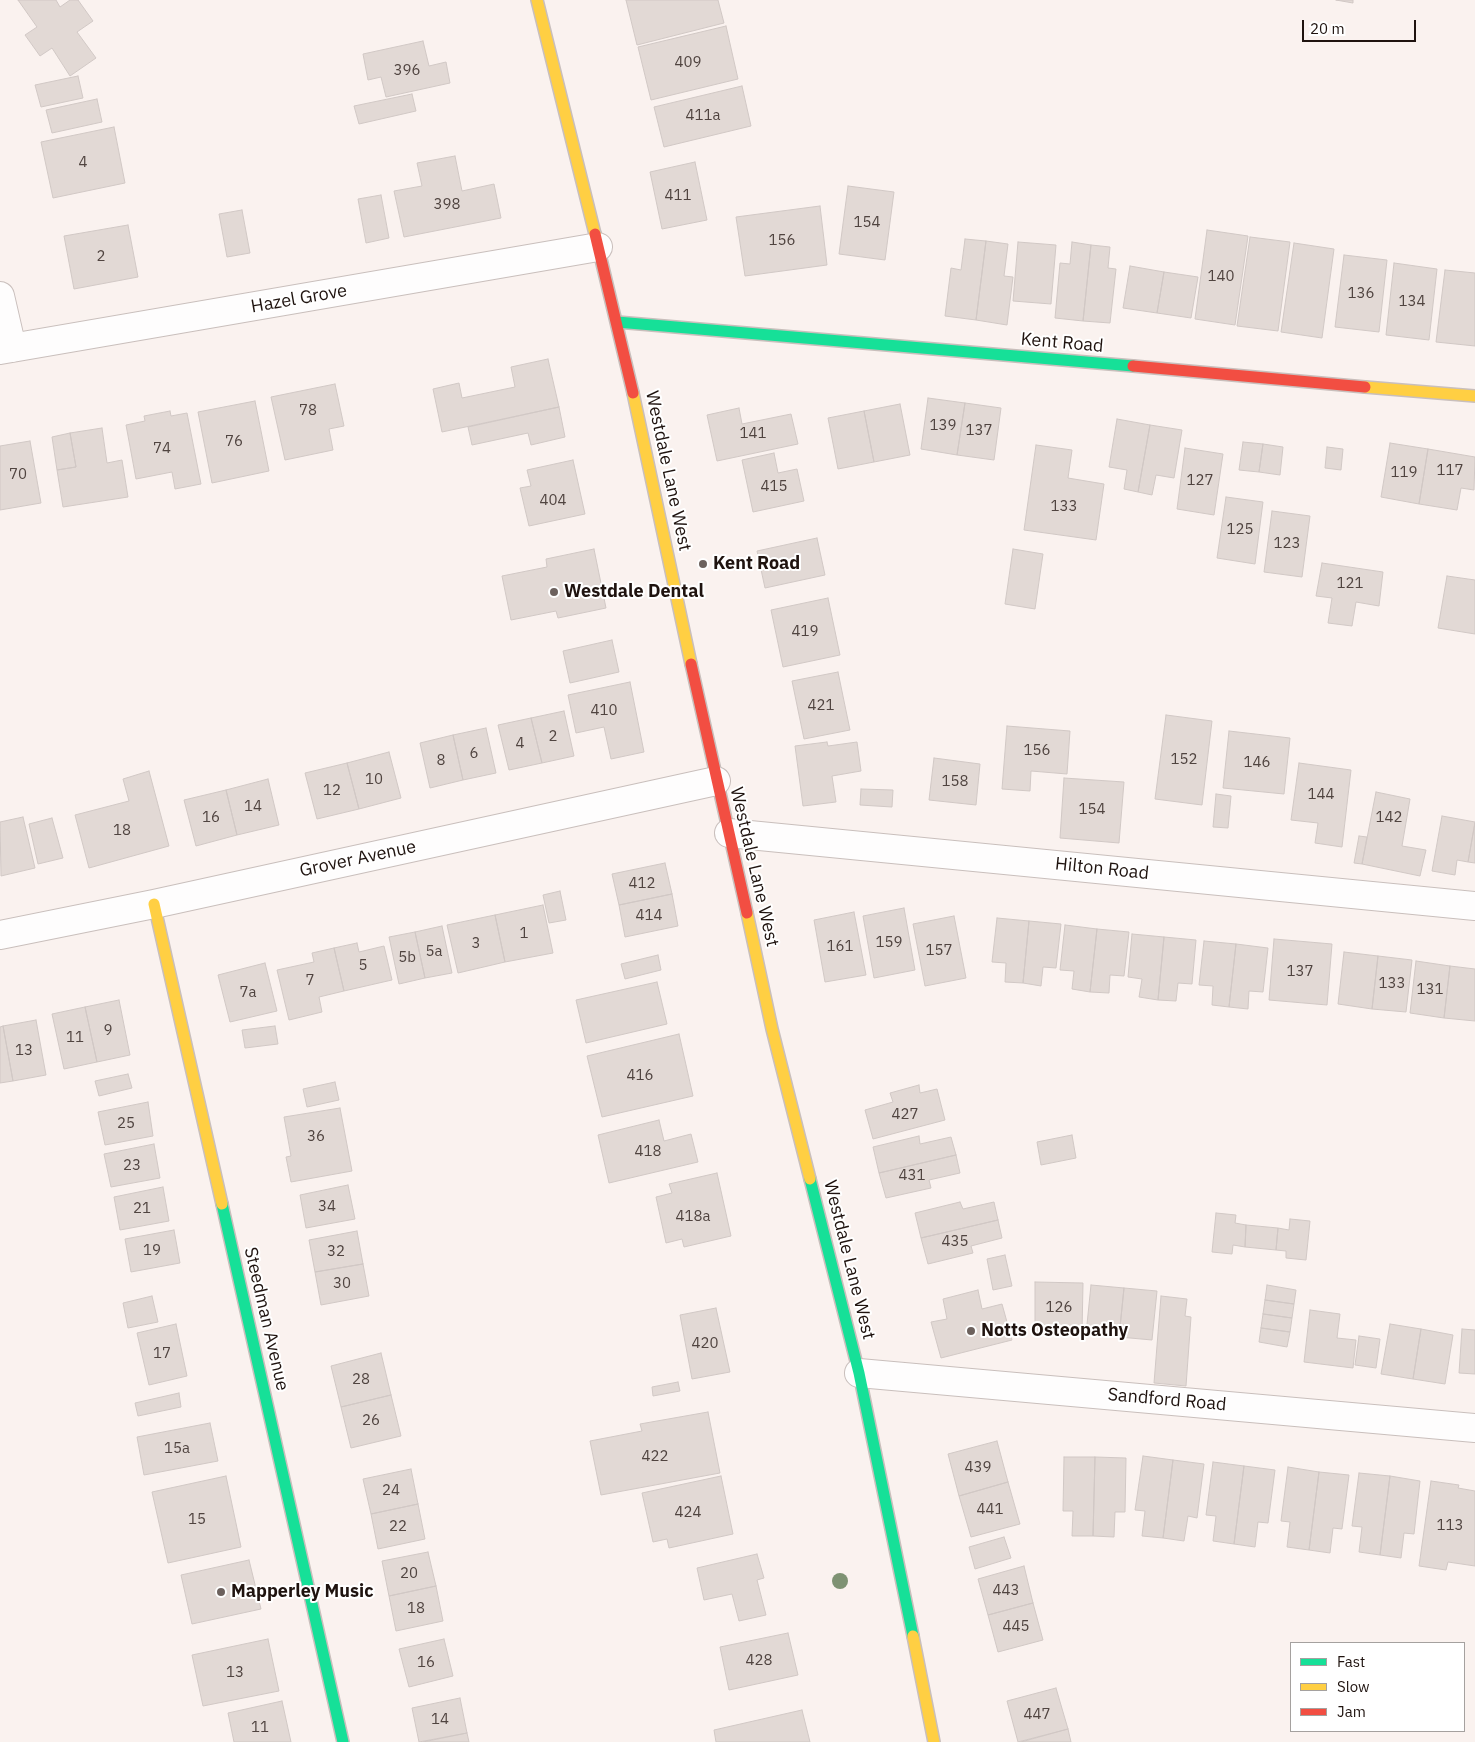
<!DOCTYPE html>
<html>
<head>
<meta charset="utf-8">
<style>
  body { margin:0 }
  #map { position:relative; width:1475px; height:1742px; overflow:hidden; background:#faf2ef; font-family:"IBM Plex Sans",sans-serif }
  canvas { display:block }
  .legend { position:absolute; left:1290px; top:1642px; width:175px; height:90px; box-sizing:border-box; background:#fff; border:1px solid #a5a19f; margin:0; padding:6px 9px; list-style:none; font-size:15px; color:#1f130f }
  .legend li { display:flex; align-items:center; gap:10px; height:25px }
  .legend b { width:25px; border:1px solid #a5a19f }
  .scale { position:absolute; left:1302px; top:20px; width:114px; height:22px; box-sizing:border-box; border:2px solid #1f130f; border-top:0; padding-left:6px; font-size:15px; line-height:18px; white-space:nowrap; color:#1f130f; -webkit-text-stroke:4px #fff; paint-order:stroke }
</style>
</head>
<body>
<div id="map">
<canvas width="1475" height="1742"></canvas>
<ul class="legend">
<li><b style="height:6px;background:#16e098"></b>Fast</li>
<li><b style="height:6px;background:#ffcf43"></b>Slow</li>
<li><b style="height:6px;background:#f24e42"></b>Jam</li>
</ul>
<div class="scale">20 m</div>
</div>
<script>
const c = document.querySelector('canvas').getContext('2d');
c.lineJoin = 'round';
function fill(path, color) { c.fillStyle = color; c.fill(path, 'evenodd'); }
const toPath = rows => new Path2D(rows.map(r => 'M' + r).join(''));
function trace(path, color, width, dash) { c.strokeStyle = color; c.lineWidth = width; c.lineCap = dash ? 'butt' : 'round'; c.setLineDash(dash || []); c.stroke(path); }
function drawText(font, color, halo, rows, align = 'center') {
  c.font = font + ' "IBM Plex Sans",sans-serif'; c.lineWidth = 4; c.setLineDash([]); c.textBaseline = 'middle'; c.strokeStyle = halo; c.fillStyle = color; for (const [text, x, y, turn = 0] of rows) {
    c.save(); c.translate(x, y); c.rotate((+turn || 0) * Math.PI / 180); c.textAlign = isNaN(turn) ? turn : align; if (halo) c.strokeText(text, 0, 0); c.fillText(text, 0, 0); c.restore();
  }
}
const building = toPath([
  [18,0,56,0,60,7,70,0,78,0,93,21,77,32,96,58,70,76,52,48,40,56,25,35,37,27,18,0],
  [626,0,718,0,724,23,637,45,626,0],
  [1336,0,1353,0,1353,3,1336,0],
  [726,26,738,79,651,100,638,47,726,26],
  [423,41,429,66,446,62,450,83,386,97,381,77,368,80,363,54,423,41],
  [78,76,83,98,41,107,35,85,78,76],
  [742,86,751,126,664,147,654,107,742,86],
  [412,94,416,111,359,124,354,106,412,94],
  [97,99,102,122,52,133,46,110,97,99],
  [114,127,125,183,53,198,41,142,114,127],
  [455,156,462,191,494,184,501,218,404,237,394,191,422,186,417,163,455,156],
  [695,162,707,220,662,229,650,172,695,162],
  [848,186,894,192,885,260,839,254,848,186],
  [381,195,389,238,366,243,358,199,381,195],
  [820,206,827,265,745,276,736,217,820,206],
  [242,210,250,253,227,257,219,214,242,210],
  [128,225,138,277,74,289,64,236,128,225],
  [1207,230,1248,236,1235,325,1195,319,1207,230],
  [1250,237,1290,242,1278,331,1237,326,1250,237],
  [965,239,986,241,976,320,945,316,951,268,961,270,965,239],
  [986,241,1008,244,1004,276,1013,277,1007,325,976,320,986,241],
  [1018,242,1056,245,1051,304,1013,301,1018,242],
  [1072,242,1091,245,1083,321,1055,318,1060,263,1070,264,1072,242],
  [1294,243,1334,249,1322,338,1281,332,1294,243],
  [1091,245,1110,247,1108,268,1116,269,1110,323,1083,321,1091,245],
  [1344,255,1387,260,1379,332,1335,327,1344,255],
  [1394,263,1437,269,1429,340,1386,335,1394,263],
  [1130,266,1164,272,1157,313,1123,308,1130,266],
  [1445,270,1475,273,1475,346,1436,342,1445,270],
  [1164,272,1198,277,1191,318,1157,313,1164,272],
  [548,359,559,407,442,432,433,389,459,383,462,398,515,387,511,367,548,359],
  [335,384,344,426,329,429,333,450,285,460,271,397,335,384],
  [928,398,965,403,957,455,921,449,928,398],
  [255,401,269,471,212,483,198,412,255,401],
  [965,403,1001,408,994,460,957,455,965,403],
  [900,404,910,455,874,462,864,411,900,404],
  [559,407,565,437,531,445,528,433,472,445,468,427,559,407],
  [739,408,742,424,791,414,798,444,717,461,707,415,739,408],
  [170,411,171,416,187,413,201,484,175,489,172,472,136,479,126,425,145,421,144,416,170,411],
  [864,411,874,462,838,469,828,418,864,411],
  [1117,419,1150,425,1138,492,1124,489,1127,470,1109,467,1117,419],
  [1150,425,1182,430,1174,478,1156,475,1152,495,1138,492,1150,425],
  [102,428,107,463,122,460,128,497,63,507,57,470,76,467,70,433,102,428],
  [70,433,76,467,57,470,52,437,70,433],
  [30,441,41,503,0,510,0,446,30,441],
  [1243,442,1263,444,1259,472,1239,470,1243,442],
  [1390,443,1428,449,1419,504,1381,497,1390,443],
  [1263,444,1283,447,1280,475,1259,472,1263,444],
  [1036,445,1072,450,1068,478,1104,484,1096,540,1024,530,1036,445],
  [1327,447,1343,449,1341,470,1325,468,1327,447],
  [1185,448,1223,454,1214,515,1177,509,1185,448],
  [1428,449,1475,457,1474,490,1461,488,1457,510,1419,504,1428,449],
  [774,453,778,473,797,469,804,501,753,512,742,460,774,453],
  [573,460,585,514,529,526,520,488,531,486,527,470,573,460],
  [1226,497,1263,502,1255,564,1217,558,1226,497],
  [1272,511,1310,516,1302,577,1264,572,1272,511],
  [817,538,825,575,765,588,757,551,817,538],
  [594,549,606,608,558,618,556,611,511,620,502,576,547,567,546,559,594,549],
  [1013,549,1043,554,1035,609,1005,604,1013,549],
  [1322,563,1383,572,1379,606,1356,602,1352,626,1328,623,1332,598,1316,596,1322,563],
  [1447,576,1475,580,1475,634,1438,628,1447,576],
  [828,598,840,655,783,667,771,610,828,598],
  [612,640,619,672,570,683,563,651,612,640],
  [838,672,850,730,804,739,792,681,838,672],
  [630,682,644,752,611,759,604,727,576,733,568,695,630,682],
  [564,711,574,756,542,763,531,718,564,711],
  [1166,715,1212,721,1202,805,1155,799,1166,715],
  [531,718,542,763,509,770,498,725,531,718],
  [1007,726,1070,731,1067,774,1031,771,1030,791,1002,789,1007,726],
  [486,728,496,773,463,780,453,735,486,728],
  [1229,731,1290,738,1284,794,1223,788,1229,731],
  [453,735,463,780,430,788,420,743,453,735],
  [827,742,828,746,857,742,861,771,832,776,836,802,803,806,795,746,827,742],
  [389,752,401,798,359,809,347,763,389,752],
  [934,758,980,764,976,805,929,800,934,758],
  [347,763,359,809,317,819,305,773,347,763],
  [1299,763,1351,770,1342,847,1315,843,1318,823,1291,820,1299,763],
  [149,771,169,846,89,868,75,815,129,801,123,779,149,771],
  [1064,778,1124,782,1119,843,1060,838,1064,778],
  [268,779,279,825,237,835,226,790,268,779],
  [861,789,893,790,892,807,860,805,861,789],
  [226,790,237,835,196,846,184,800,226,790],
  [1376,792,1410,799,1402,846,1426,850,1420,876,1362,864,1376,792],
  [1216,794,1231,796,1228,828,1213,827,1216,794],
  [1442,816,1475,822,1468,862,1457,860,1455,875,1432,871,1442,816],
  [23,817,35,868,1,876,0,822,23,817],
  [52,818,63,858,38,864,29,824,52,818],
  [1475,823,1475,863,1468,862,1475,823],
  [1359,836,1367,837,1362,864,1354,863,1359,836],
  [665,863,672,894,619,905,612,874,665,863],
  [560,891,566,920,549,923,543,895,560,891],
  [672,894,678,926,625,937,619,905,672,894],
  [543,905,553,953,505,962,495,915,543,905],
  [904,908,915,970,874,978,863,916,904,908],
  [854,912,866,975,825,982,814,920,854,912],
  [495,915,505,962,458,973,447,925,495,915],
  [954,916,966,978,925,986,913,924,954,916],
  [997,918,1029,921,1023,983,1005,982,1006,963,992,962,997,918],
  [1029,921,1061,924,1056,968,1043,967,1041,986,1023,983,1029,921],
  [1065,925,1097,929,1090,992,1072,989,1074,971,1060,970,1065,925],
  [442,926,452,973,425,978,415,932,442,926],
  [1097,929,1129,932,1124,976,1110,975,1109,993,1090,992,1097,929],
  [415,932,425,978,399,984,389,937,415,932],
  [1132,934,1164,937,1158,1000,1139,997,1142,979,1128,977,1132,934],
  [1164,937,1196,940,1192,984,1178,983,1176,1001,1158,1000,1164,937],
  [1274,939,1332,944,1327,1005,1269,1000,1274,939],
  [1204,941,1236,944,1229,1007,1212,1005,1213,986,1199,985,1204,941],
  [357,943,359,952,384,946,392,980,344,991,334,948,357,943],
  [1236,944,1268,948,1263,992,1249,991,1248,1009,1229,1007,1236,944],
  [334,948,344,991,319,997,322,1012,289,1020,277,970,314,962,312,953,334,948],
  [1344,952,1378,956,1372,1009,1338,1004,1344,952],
  [658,955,661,970,625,979,621,964,658,955],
  [1378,956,1412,960,1406,1012,1372,1009,1378,956],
  [1416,961,1450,966,1444,1018,1410,1013,1416,961],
  [265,963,277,1011,230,1022,218,975,265,963],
  [1450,966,1475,969,1475,1021,1444,1018,1450,966],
  [657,982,667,1024,586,1043,576,1000,657,982],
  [119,1000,130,1055,97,1062,85,1007,119,1000],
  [85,1007,97,1062,64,1069,52,1014,85,1007],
  [36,1020,46,1075,13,1081,3,1026,36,1020],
  [3,1026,13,1081,0,1083,0,1027,3,1026],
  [275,1026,278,1044,245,1048,242,1030,275,1026],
  [679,1034,693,1096,602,1117,587,1056,679,1034],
  [128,1074,132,1088,99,1096,95,1081,128,1074],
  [335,1082,339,1100,307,1107,303,1089,335,1082],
  [919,1085,920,1093,937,1089,945,1120,873,1139,865,1110,893,1102,890,1093,919,1085],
  [148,1102,153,1136,105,1145,98,1112,148,1102],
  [340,1108,352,1171,291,1182,286,1157,291,1156,284,1117,340,1108],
  [659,1120,664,1141,691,1134,698,1162,609,1183,598,1135,659,1120],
  [1072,1135,1076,1158,1041,1165,1037,1142,1072,1135],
  [919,1136,920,1144,951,1137,956,1155,879,1173,873,1147,919,1136],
  [154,1144,160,1178,111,1187,104,1154,154,1144],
  [956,1155,960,1173,929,1180,931,1188,886,1198,879,1173,956,1155],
  [717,1173,731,1236,684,1247,682,1239,666,1243,656,1197,672,1193,669,1184,717,1173],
  [348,1185,355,1219,306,1228,300,1195,348,1185],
  [163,1187,169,1221,120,1230,114,1197,163,1187],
  [960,1202,963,1209,994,1202,998,1220,921,1238,915,1213,960,1202],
  [1216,1213,1236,1215,1235,1223,1246,1225,1245,1247,1233,1245,1232,1254,1212,1252,1216,1213],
  [1290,1219,1310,1221,1306,1260,1286,1258,1286,1251,1276,1250,1278,1228,1289,1230,1290,1219],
  [998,1220,1002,1238,971,1246,973,1253,928,1264,921,1238,998,1220],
  [1246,1225,1278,1228,1276,1250,1245,1247,1246,1225],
  [174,1230,180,1263,131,1272,125,1239,174,1230],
  [357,1231,363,1264,315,1272,309,1240,357,1231],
  [1005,1255,1012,1286,993,1290,987,1259,1005,1255],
  [363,1264,369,1296,321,1305,315,1272,363,1264],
  [1035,1282,1083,1283,1082,1333,1035,1333,1035,1282],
  [1091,1285,1124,1288,1119,1337,1086,1334,1091,1285],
  [1267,1285,1296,1290,1294,1304,1265,1300,1267,1285],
  [1124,1288,1157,1291,1152,1340,1119,1337,1124,1288],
  [978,1290,982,1309,1002,1304,1012,1340,941,1358,931,1322,947,1319,943,1299,978,1290],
  [152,1296,158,1322,128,1328,123,1303,152,1296],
  [1161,1296,1187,1299,1185,1316,1191,1317,1186,1386,1154,1383,1161,1296],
  [1265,1300,1294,1304,1292,1318,1263,1314,1265,1300],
  [716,1308,730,1372,692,1379,680,1315,716,1308],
  [1310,1310,1340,1314,1337,1338,1356,1340,1353,1368,1304,1362,1310,1310],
  [1263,1314,1292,1318,1290,1332,1261,1328,1263,1314],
  [176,1324,187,1376,149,1385,137,1333,176,1324],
  [1390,1324,1421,1329,1413,1379,1381,1374,1390,1324],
  [1261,1328,1290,1332,1287,1347,1259,1342,1261,1328],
  [1421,1329,1453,1335,1445,1384,1413,1379,1421,1329],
  [1462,1329,1475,1330,1475,1374,1459,1373,1462,1329],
  [1359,1336,1380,1339,1376,1368,1355,1365,1359,1336],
  [381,1353,391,1395,341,1407,331,1366,381,1353],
  [678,1382,680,1391,653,1396,652,1387,678,1382],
  [179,1393,181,1407,138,1416,135,1403,179,1393],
  [391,1395,401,1436,351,1448,341,1407,391,1395],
  [708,1412,720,1473,601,1495,590,1441,642,1431,640,1424,708,1412],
  [210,1423,218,1461,144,1475,137,1437,210,1423],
  [997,1441,1008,1482,959,1496,948,1454,997,1441],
  [1143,1456,1173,1460,1163,1538,1142,1536,1145,1511,1135,1510,1143,1456],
  [1064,1457,1095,1457,1093,1536,1072,1536,1073,1511,1063,1511,1064,1457],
  [1095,1457,1126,1458,1125,1512,1115,1512,1114,1537,1093,1536,1095,1457],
  [1173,1460,1204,1464,1197,1518,1188,1516,1184,1541,1163,1538,1173,1460],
  [1213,1462,1244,1466,1234,1544,1213,1541,1216,1516,1206,1515,1213,1462],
  [1244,1466,1275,1470,1268,1523,1258,1522,1255,1547,1234,1544,1244,1466],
  [1288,1467,1319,1472,1309,1550,1287,1547,1290,1522,1281,1521,1288,1467],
  [411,1469,418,1504,371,1514,363,1479,411,1469],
  [1319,1472,1349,1475,1342,1529,1333,1528,1330,1553,1309,1550,1319,1472],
  [1359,1473,1390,1476,1380,1555,1359,1552,1362,1527,1352,1526,1359,1473],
  [226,1476,241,1547,168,1563,152,1492,226,1476],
  [721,1476,733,1534,669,1548,667,1539,653,1542,642,1493,721,1476],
  [1390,1476,1420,1481,1414,1534,1404,1533,1401,1558,1380,1555,1390,1476],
  [1431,1481,1459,1485,1458,1488,1475,1491,1475,1566,1448,1562,1446,1570,1419,1566,1431,1481],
  [1008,1482,1020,1524,971,1537,959,1496,1008,1482],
  [418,1504,425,1539,378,1549,371,1514,418,1504],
  [1004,1537,1011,1558,975,1569,969,1547,1004,1537],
  [428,1552,436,1586,389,1596,382,1561,428,1552],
  [757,1554,764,1578,757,1580,766,1615,739,1621,732,1594,704,1600,697,1568,757,1554],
  [249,1560,261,1609,192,1624,181,1575,249,1560],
  [1024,1566,1033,1603,988,1615,978,1579,1024,1566],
  [436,1586,443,1621,396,1631,389,1596,436,1586],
  [1033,1603,1043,1640,998,1652,988,1615,1033,1603],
  [788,1633,798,1675,729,1690,720,1647,788,1633],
  [268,1639,279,1691,203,1706,192,1655,268,1639],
  [444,1639,453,1676,409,1687,399,1649,444,1639],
  [1056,1688,1068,1729,1018,1742,1007,1701,1056,1688],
  [460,1698,467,1733,419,1742,412,1708,460,1698],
  [282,1701,291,1742,234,1742,228,1713,282,1701],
  [802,1710,810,1742,716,1742,714,1730,802,1710],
  [1068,1729,1071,1742,1021,1742,1068,1729],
  [467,1733,469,1742,423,1742,467,1733]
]);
const street = toPath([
  [0,296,12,348],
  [0,350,598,247],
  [729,833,1475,906],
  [0,935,154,904,716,781],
  [859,1373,1475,1428]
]);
const fast = toPath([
  [617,322,1133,366],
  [810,1179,859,1373,913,1636],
  [222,1204,343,1742]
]);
const slow = toPath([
  [537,0,595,234],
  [1365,387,1475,396],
  [633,393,691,664],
  [154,904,222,1204],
  [747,913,772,1029,810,1179],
  [913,1636,934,1742]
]);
const jam = toPath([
  [595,234,633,393],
  [1133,366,1365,387],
  [691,664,747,913]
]);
const trees = [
  [840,1581]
];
const markers = [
  [703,564,5,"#6c615d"],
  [554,592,5,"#6c615d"],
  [971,1331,5,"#6c615d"],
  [221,1592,5,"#6c615d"]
];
const numberNames = [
  ["409",688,63],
  ["396",407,71],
  ["411a",703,116],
  ["4",83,163],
  ["411",678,196],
  ["398",447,205],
  ["154",867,223],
  ["156",782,241],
  ["2",101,257],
  ["140",1221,277],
  ["136",1361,294],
  ["134",1412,302],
  ["78",308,411],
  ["139",943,426],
  ["137",979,431],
  ["141",753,434],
  ["76",234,442],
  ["74",162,449],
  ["117",1450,471],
  ["119",1404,473],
  ["70",18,475],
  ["127",1200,481],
  ["415",774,487],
  ["404",553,501],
  ["133",1064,507],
  ["125",1240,530],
  ["123",1287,544],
  ["121",1350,584],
  ["419",805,632],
  ["421",821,706],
  ["410",604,711],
  ["2",553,737],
  ["4",520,744],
  ["156",1037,751],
  ["6",474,754],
  ["152",1184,760],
  ["8",441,761],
  ["146",1257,763],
  ["10",374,780],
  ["158",955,782],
  ["12",332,791],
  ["144",1321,795],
  ["14",253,807],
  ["154",1092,810],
  ["16",211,818],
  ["142",1389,818],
  ["18",122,831],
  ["412",642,884],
  ["414",649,916],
  ["1",524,934],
  ["159",889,943],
  ["3",476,944],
  ["161",840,947],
  ["157",939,951],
  ["5a",434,952],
  ["5b",407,958],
  ["5",363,966],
  ["137",1300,972],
  ["7",310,981],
  ["133",1392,984],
  ["131",1430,990],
  ["7a",248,993],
  ["9",108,1031],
  ["11",75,1038],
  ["13",24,1051],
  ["416",640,1076],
  ["427",905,1115],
  ["25",126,1124],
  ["36",316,1137],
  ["418",648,1152],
  ["23",132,1166],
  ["431",912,1176],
  ["34",327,1207],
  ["21",142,1209],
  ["418a",693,1217],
  ["435",955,1242],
  ["19",152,1251],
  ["32",336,1252],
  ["30",342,1284],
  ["126",1059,1308],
  ["420",705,1344],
  ["17",162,1354],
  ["28",361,1380],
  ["26",371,1421],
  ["15a",177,1449],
  ["422",655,1457],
  ["439",978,1468],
  ["24",391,1491],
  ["441",990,1510],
  ["424",688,1513],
  ["15",197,1520],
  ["113",1450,1526],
  ["22",398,1527],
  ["20",409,1574],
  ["443",1006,1591],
  ["18",416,1609],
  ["445",1016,1627],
  ["428",759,1661],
  ["16",426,1663],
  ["13",235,1673],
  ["447",1037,1715],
  ["14",440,1720],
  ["11",260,1728]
];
const streetNames = [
  ["Hazel Grove",299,299,-10],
  ["Kent Road",1062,343,5],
  ["Westdale Lane West",668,471,78],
  ["Grover Avenue",358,859,-12],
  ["Westdale Lane West",754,867,77],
  ["Hilton Road",1102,869,6],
  ["Westdale Lane West",849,1260,76],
  ["Steedman Avenue",266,1319,77],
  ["Sandford Road",1167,1400,5]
];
const poiNames = [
  ["Kent Road",713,564],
  ["Westdale Dental",564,592],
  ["Notts Osteopathy",981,1331],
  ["Mapperley Music",231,1592]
];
fill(building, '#e2d9d5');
trace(building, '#d1c8c5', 1);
trace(street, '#c9bfbc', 30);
trace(fast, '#c9bfbc', 14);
trace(slow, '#c9bfbc', 14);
trace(jam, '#c9bfbc', 14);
trace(street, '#fefdfd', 28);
trace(fast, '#16e098', 11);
trace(slow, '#ffcf43', 11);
trace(jam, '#f24e42', 11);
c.fillStyle = '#7e9273';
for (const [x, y] of trees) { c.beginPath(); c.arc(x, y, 8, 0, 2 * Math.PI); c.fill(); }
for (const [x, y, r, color] of markers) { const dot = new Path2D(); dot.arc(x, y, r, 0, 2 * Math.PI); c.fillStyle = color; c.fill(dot); trace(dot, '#fff', 2); }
drawText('15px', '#504440', null, numberNames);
drawText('18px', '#1f130f', '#fff', streetNames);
drawText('bold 18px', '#1f130f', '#fff', poiNames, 'left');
</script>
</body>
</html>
